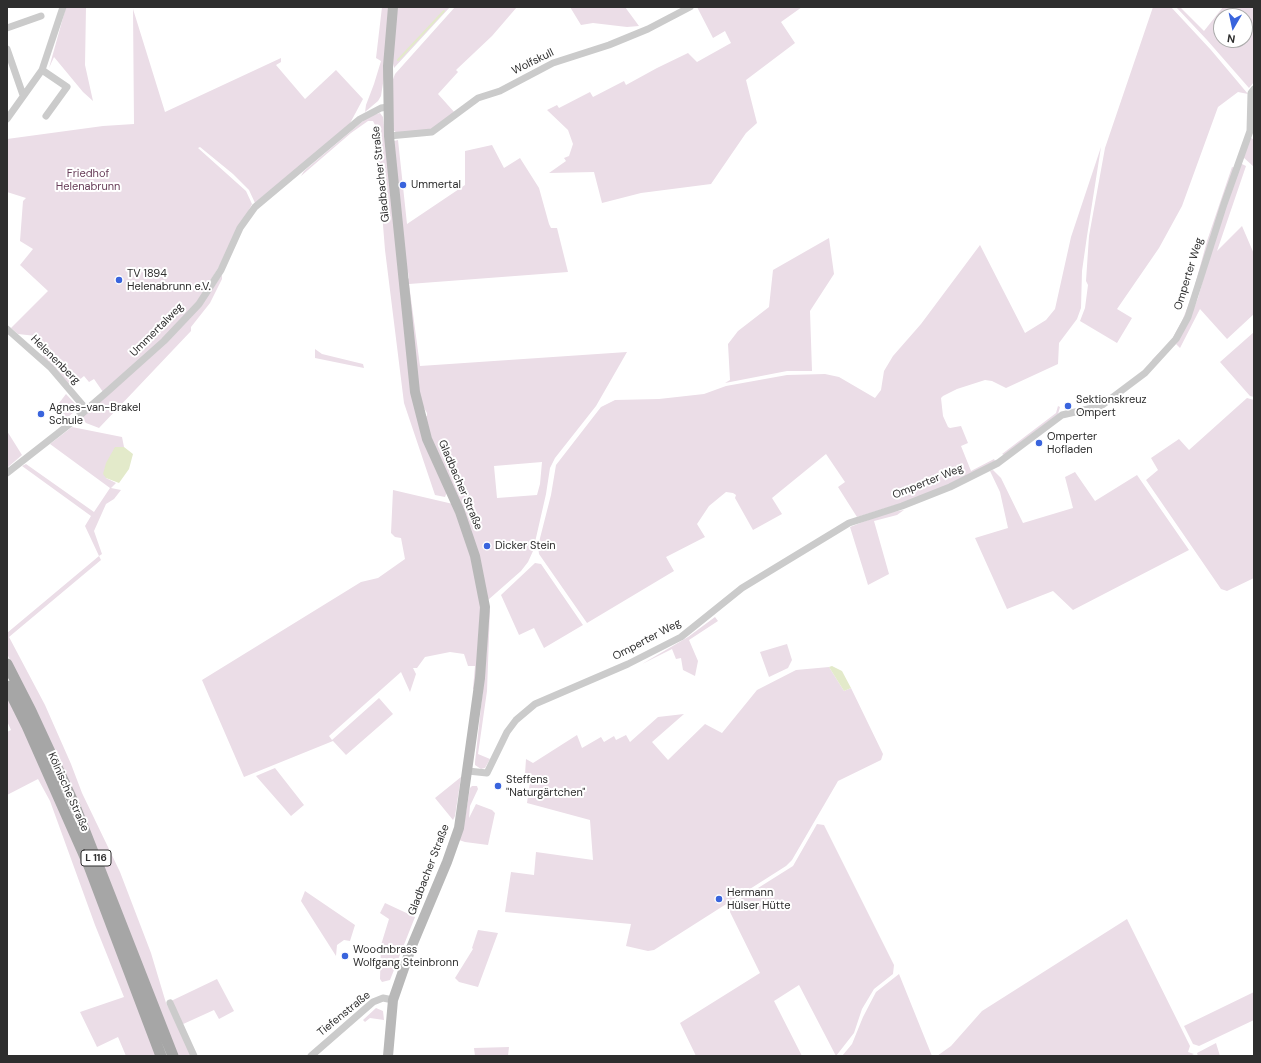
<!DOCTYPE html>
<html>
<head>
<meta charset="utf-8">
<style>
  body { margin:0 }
  #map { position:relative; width:1261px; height:1063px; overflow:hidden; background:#fff; font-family:"DM Sans",sans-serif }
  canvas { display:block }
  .frame { position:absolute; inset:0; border:8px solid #2e2e2e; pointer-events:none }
  .north { position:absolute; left:1213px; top:8px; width:40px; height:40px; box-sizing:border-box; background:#fff; border:1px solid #ababab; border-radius:50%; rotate:189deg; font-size:11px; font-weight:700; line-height:16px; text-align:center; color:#2e2e2e }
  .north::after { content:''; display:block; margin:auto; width:14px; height:18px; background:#3964dd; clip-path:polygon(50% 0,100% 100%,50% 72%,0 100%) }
</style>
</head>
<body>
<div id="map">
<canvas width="1261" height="1063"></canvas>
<div class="frame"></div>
<div class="north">N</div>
</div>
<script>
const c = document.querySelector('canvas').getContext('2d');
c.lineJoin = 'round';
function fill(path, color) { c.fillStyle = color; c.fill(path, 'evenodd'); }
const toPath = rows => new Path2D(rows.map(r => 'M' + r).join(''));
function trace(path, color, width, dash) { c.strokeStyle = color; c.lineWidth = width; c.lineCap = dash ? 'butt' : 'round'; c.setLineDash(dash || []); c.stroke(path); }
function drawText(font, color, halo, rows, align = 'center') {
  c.font = font + ' "DM Sans",sans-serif'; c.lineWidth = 4; c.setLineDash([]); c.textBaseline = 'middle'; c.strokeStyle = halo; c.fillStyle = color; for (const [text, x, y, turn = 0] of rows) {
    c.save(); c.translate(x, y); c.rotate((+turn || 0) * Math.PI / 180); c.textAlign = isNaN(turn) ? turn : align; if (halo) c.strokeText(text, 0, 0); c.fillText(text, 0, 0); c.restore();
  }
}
const green = toPath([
  [66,7,86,7,85,65,93,101,83,92,54,57,49,68],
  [382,7,389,7,384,77,381,96,378,101,365,112,366,105,374,84,381,61,376,58],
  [397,7,450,7,394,68,392,60],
  [455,7,517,7,492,36,456,70,458,72,438,94,455,113,434,129,397,133,393,130,392,82,395,74],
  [570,7,625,7,639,26,627,27,593,23,581,25],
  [697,7,802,7,781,22,795,43,746,80,757,123,746,133,711,184,641,193,602,203,594,172,549,173,566,161,564,158,569,156,573,144,568,130,547,110,557,105,559,108,590,92,593,97,624,81,626,85,657,68,688,53,697,62,731,43,725,31,713,38],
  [1153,7,1171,7,1211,50,1248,94,1238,92,1218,107,1182,206,1159,248,1117,309,1132,318,1117,343,1080,321,1085,308,1088,285,1086,281,1089,236,1105,148],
  [1176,7,1180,7,1204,31,1223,7,1254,7,1254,82,1249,88,1207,40],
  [1221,16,1245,16,1245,40,1221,40],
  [133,9,165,112,281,58,281,62,276,65,305,99,336,70,363,99,348,127,255,203,249,190,233,174,200,147,198,148,246,191,252,204,225,257,197,302,143,359,103,392,94,379,89,382,84,376,71,387,43,357,45,346,42,341,36,336,18,334,11,328,48,291,20,265,33,249,20,241,23,201,26,198,7,192,7,139,103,126,134,124],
  [380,113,383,117,409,369,447,492,445,497,435,495,404,403,385,250,375,125,373,121,368,121,351,133,301,176,304,171,369,116],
  [1250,137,1254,140,1254,167,1243,157],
  [398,140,407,224,465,185,465,151,492,145,504,168,520,158,539,188,549,224,551,228,557,228,568,272,409,284,420,366,627,352,596,406,555,458,550,468,546,494,533,551,528,562,521,571,488,600,424,417,427,416,427,413,422,405,416,376,407,280,409,278,408,272,405,270,394,141],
  [542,462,540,484,537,495,497,498,494,466],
  [1101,147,1087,236,1082,271,1081,308,1077,319,1059,343,1058,364,1006,388,992,381,985,380,957,389,943,396,941,398,943,416,948,427,950,428,961,426,968,443,961,446,971,471,994,459,995,461,950,484,902,503,857,517,838,487,845,482,826,454,772,498,782,514,753,530,735,498,736,495,733,493,726,492,709,506,697,524,705,537,666,557,674,571,587,623,539,554,538,546,551,495,556,465,601,407,615,400,659,399,704,394,726,386,787,375,825,374,839,377,875,398,881,390,884,371,893,356,921,324,980,245,1025,333,1046,320,1055,309,1071,237],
  [1240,163,1246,166,1217,251,1242,226,1254,254,1254,314,1227,339,1200,309,1180,348,1176,344,1187,325,1198,298,1213,243],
  [1232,167,1235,168,1195,293,1178,333,1154,361,1152,360,1171,341,1182,321,1192,296,1207,241],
  [829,238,834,274,810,311,812,371,787,371,725,383,730,380,728,344,738,331,769,307,773,270],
  [222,275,222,279,210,303,191,327,191,331,99,428,86,423,82,418,84,415,199,308],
  [1254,332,1254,397,1250,396,1220,362],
  [315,349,322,354,363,364,364,368,315,358],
  [66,394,79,408,63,421,55,414,56,407],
  [1247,398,1254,400,1254,578,1227,591,1221,589,1146,480,1158,470,1151,458,1179,439,1189,450],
  [1058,406,1060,407,1058,414,1004,455,1002,454,1056,413],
  [72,427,122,437,124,447,116,447,106,478,116,483,111,488,121,490,114,499,106,504,94,531,102,554,99,556,101,560,9,637,45,705,71,764,82,793,120,872,151,953,166,1003,193,1056,178,1056,37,712,7,654,7,633,99,556,85,526,91,516,22,466,26,464,94,512,110,488,50,444],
  [7,431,22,455,7,468],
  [993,470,1001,478,1023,523,1073,508,1065,477,1075,472,1095,501,1137,475,1189,550,1073,610,1053,591,1007,609,975,538,1008,528,1000,492,990,471],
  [393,490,453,504,469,544,482,614,476,690,473,689,475,666,468,666,464,654,450,652,425,657,417,668,413,668,416,674,410,692,414,701,401,672,329,736,332,740,379,698,393,714,346,755,333,741,244,777,202,680,361,582,378,578,405,559,401,538,395,537,391,533],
  [904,510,897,515,874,521,889,574,868,585,850,527,886,513],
  [535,563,541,564,583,625,544,648,534,628,519,635,501,595],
  [490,609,487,691,478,754,490,759,485,768,481,769,475,765,475,762,486,661,488,613],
  [715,617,718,621,689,640,698,661,695,676,683,670,681,658,676,659,672,649,642,664,688,637],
  [787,644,792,660,788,668,769,677,760,652],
  [829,667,844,691,851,688,883,754,881,760,838,781,792,860,786,866,654,950,648,951,626,946,631,924,505,912,511,872,534,875,536,852,593,860,590,820,527,803,531,775,525,774,526,759,533,763,577,735,582,748,601,737,604,742,614,736,616,740,626,735,630,742,658,717,684,714,652,742,668,760,705,724,722,733,757,690,796,670],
  [7,694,70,832,158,1056,126,1056,118,1037,97,1047,80,1012,124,997,95,925,50,801,38,779,7,795,7,732,11,730,7,721],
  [275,768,304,805,291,816,256,776],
  [461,777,455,816,453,820,435,798],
  [472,786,477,786,478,789,470,806,469,818,476,804,492,810,495,813,488,845,465,842,459,840,464,824,470,788],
  [817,824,824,825,894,965,893,974,874,989,862,1009,854,1033,836,1056,799,985,774,1001,802,1056,696,1056,680,1023,760,973,730,912,731,905,793,866],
  [305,891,355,925,350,941,344,940,337,945,336,956,301,901],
  [385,903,415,917,390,980,382,982,380,979,381,945,389,919,380,913],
  [1127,919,1190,1046,1188,1052,1194,1054,1190,1056,937,1056,951,1046,982,1011],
  [478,930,498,933,478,987,459,982,455,978,473,949,472,948],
  [899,974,932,1056,842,1056,852,1044,863,1017,876,992],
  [217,979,234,1011,219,1019,214,1010,181,1025,171,1001],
  [1254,992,1254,1020,1199,1046,1193,1044,1184,1026],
  [376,1008,383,1011,384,1020,370,1018,365,1022,363,1020],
  [1216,1043,1220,1056,1198,1056,1197,1053],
  [509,1047,508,1056,475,1056,474,1048]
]);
const water = toPath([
  [115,447,124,447,133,454,129,469,119,483,106,478,103,474,106,463],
  [832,666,842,671,851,688,844,691,829,667]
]);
const stream = toPath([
  [398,60,444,11]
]);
const minor = toPath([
  [7,28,41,16],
  [7,49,23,95],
  [42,70,67,87,46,116],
  [7,119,42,70,63,7],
  [389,136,432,132,478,98,500,91,553,63,609,45,648,29,690,7],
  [7,329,51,368,86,409],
  [7,473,71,423,108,391,164,341,199,304,221,270,240,228,255,207,360,119,381,108,388,107],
  [468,771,487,773,507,732,516,720,535,704,628,664,681,637,742,588,849,523,902,506,950,487,998,463,1062,415,1101,406,1145,373,1176,339,1188,317,1224,204,1250,131,1251,93,1254,89],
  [170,1003,194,1056],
  [311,1056,373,1002,383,998,393,1000]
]);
const secondary = toPath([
  [388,1056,393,1000,411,948,447,862,459,828,480,678,485,607,475,556,460,512,427,439,415,392,389,136,388,66,393,7]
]);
const primary = toPath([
  [7,664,31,711,75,806,173,1056],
  [7,686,27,726,89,866,161,1056]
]);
const markers = [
  [403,185,4,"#3964dd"],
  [119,280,4,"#3964dd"],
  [1068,406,4,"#3964dd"],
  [41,414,4,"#3964dd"],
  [1039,443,4,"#3964dd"],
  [487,546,4,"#3964dd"],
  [498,786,4,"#3964dd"],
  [719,899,4,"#3964dd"],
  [345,956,4,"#3964dd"]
];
const shields = [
  [96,858,30]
];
const shieldNames = [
  ["L 116",96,858]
];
const streetNames = [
  ["Wolfskull",533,62,-26],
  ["Gladbacher Straße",381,174,-96],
  ["Omperter Weg",1189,274,-73],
  ["Ummertalweg",157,330,-45],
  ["Helenenberg",55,360,45],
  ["Omperter Weg",928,482,-22],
  ["Gladbacher Straße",460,485,67],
  ["Omperter Weg",647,640,-28],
  ["Kölnische Straße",68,792,66],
  ["Gladbacher Straße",429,870,-69],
  ["Tiefenstraße",344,1014,-39]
];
const parkNames = [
  ["Friedhof",88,174],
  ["Helenabrunn",88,187]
];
const poiNames = [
  ["Ummertal",411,185],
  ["TV 1894",127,274],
  ["Helenabrunn e.V.",127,287],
  ["Sektionskreuz",1076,400],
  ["Ompert",1076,413],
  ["Agnes-van-Brakel",49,408],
  ["Schule",49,421],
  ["Omperter",1047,437],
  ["Hofladen",1047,450],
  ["Dicker Stein",495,546],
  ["Steffens",506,780],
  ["\"Naturgärtchen\"",506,793],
  ["Hermann",727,893],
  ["Hülser Hütte",727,906],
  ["Woodnbrass",353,950],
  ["Wolfgang Steinbronn",353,963]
];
fill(green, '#ebdde7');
fill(water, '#e3eaca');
trace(stream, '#e3eaca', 2);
trace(minor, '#cbcbcb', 7);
trace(secondary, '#b8b8b8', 10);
trace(primary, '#a6a6a6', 11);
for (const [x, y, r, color] of markers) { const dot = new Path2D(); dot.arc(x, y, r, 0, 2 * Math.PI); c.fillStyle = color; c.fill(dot); trace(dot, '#fff', 1.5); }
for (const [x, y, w] of shields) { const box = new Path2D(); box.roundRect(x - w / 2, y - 8, w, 16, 3); c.fillStyle = '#fff'; c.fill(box); trace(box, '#2e2e2e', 1); }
drawText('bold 10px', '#2e2e2e', null, shieldNames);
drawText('11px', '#2e2e2e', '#fff', streetNames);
drawText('11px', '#683e59', '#fff', parkNames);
drawText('11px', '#2e2e2e', '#fff', poiNames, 'left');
</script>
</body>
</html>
